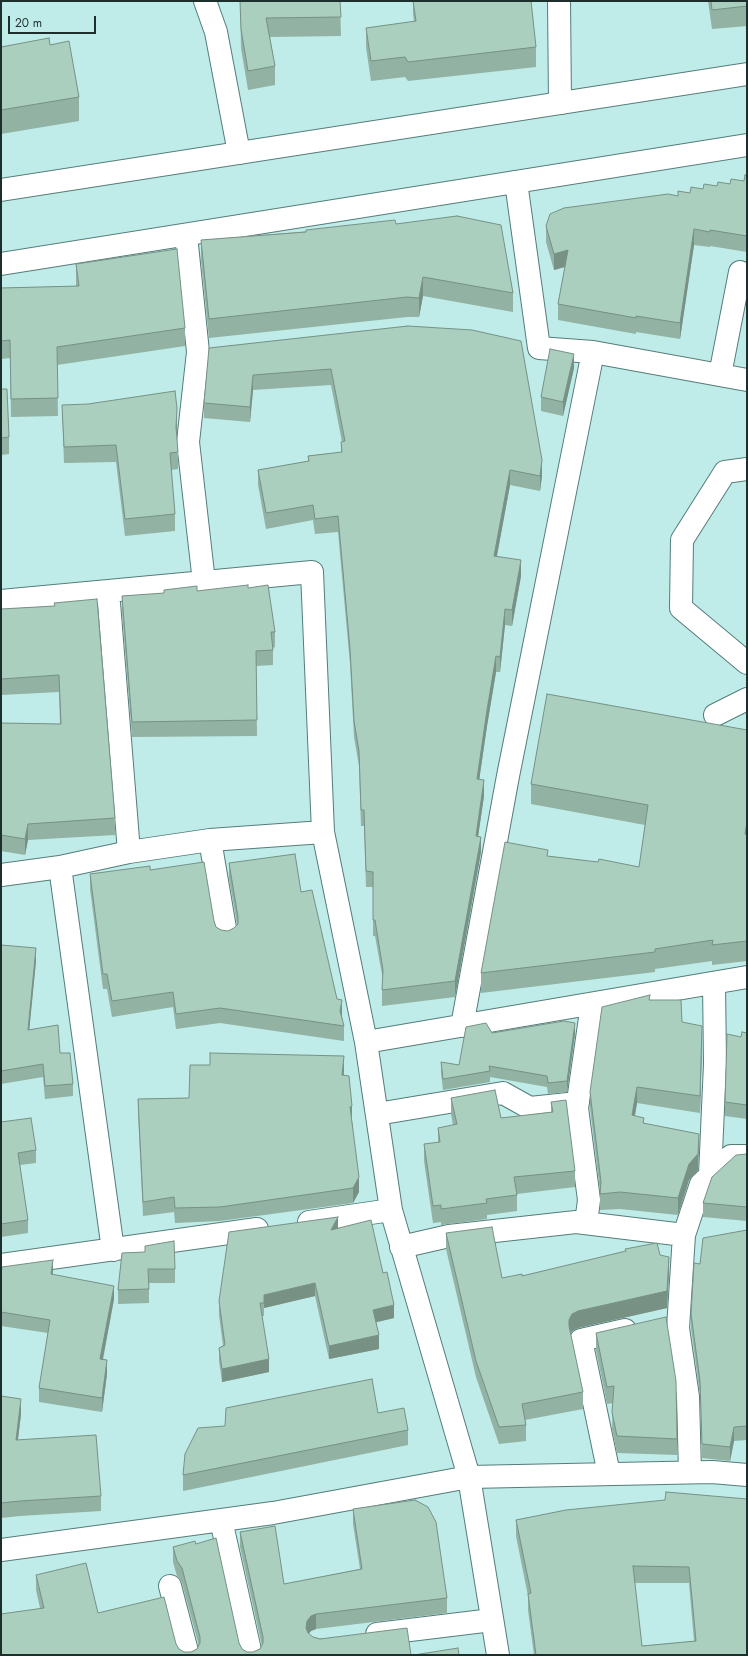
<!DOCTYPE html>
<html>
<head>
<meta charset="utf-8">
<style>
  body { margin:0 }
  #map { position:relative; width:748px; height:1656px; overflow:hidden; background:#bfebe8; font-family:Jost,sans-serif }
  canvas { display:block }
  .frame { position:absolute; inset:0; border:2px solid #1d2f2d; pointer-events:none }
  .scale { position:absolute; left:8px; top:16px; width:88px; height:18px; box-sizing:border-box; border:2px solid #1d2f2d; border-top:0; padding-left:5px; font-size:12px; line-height:14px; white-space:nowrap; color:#1d2f2d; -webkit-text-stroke:3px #bfebe8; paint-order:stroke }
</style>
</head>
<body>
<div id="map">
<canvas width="748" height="1656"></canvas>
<div class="frame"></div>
<div class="scale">20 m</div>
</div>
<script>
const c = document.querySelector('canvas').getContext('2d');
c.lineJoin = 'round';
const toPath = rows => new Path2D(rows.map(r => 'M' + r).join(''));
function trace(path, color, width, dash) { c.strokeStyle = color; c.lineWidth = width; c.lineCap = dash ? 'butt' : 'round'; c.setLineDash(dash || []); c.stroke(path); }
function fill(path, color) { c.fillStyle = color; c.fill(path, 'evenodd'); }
const minor = toPath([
  [205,1,216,32,239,153],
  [559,1,560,103],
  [516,182,539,348,593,352,747,380],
  [186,235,198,352,188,442,204,582],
  [720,375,740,272],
  [747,469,725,472,682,540,681,608,747,663],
  [108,591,129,852],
  [1,601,312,572,323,832,366,1042,391,1210,469,1477,498,1655],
  [715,715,747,699],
  [210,840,226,934],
  [60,867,113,1250],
  [1,875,60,867,129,852,210,840,323,832],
  [462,1026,508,776,593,352],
  [366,1042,747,977],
  [377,1114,503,1093,530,1108,578,1103],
  [710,1175,715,1064,714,983],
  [309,1222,391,1210],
  [586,1223,589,1200,577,1108,592,1004],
  [401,1247,449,1236,576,1222,684,1235],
  [1,1265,257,1229],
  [690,1472,688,1397,678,1328,684,1235,701,1184,731,1156,747,1156],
  [609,1474,581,1340,625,1330],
  [221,1520,251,1655],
  [1,1550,273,1513,469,1477,712,1472,747,1475],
  [170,1586,188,1655],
  [377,1634,492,1620]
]);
const major = toPath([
  [1,190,747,74],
  [1,264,747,145]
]);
const wall = toPath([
  [240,1,340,1,341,36,270,37,275,66,275,85,248,90,241,48],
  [413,1,531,1,536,47,536,67,408,81,405,77,371,81,366,47,366,28,414,22,413,14],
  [708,1,747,1,747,26,712,29],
  [50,45,79,97,79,121,1,134,1,47],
  [747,175,747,252,710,246,710,247,694,245,680,339,636,332,636,334,558,320,558,304,565,267,554,270,546,242,546,226,690,193,717,186,744,181],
  [396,224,513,293,513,312,423,296,419,317,407,317,209,338,201,260,201,240],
  [76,264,185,328,185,346,57,365,58,416,11,417,10,358,1,359,1,288,76,286],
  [408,326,542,476,540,491,510,485,497,556,521,576,512,626,505,625,500,672,496,672,487,726,479,780,484,796,478,836,481,852,455,997,382,1006,382,990,383,980,375,936,373,936,373,887,366,887,364,826,361,826,359,766,354,737,350,664,338,532,315,534,313,520,266,529,258,485,258,470,308,461,308,456,341,452,341,442,342,442,331,385,253,390,250,422,204,418,204,403,209,348],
  [574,368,563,416,541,411,541,397],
  [1,389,9,437,9,454,1,455],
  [62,405,177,425,176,434,178,452,178,469,171,470,175,514,175,531,125,536,116,462,64,463],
  [248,588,275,632,275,647,273,648,273,665,256,666,257,736,132,737,122,612,122,596],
  [54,606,115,818,115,835,28,840,25,855,1,851,1,723,60,724,59,692,1,695,1,609],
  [747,730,747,961,712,965,712,961,655,969,655,972,481,993,481,973,548,856,639,867,645,825,531,804,531,784],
  [229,863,301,892,342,1015,342,1017,344,1026,344,1041,220,1023,176,1029,173,1007,112,1017,107,989,103,989,90,889,90,874,150,870,214,921,216,927,221,930,228,931,234,928,237,924,229,878],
  [1,945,36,961,29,1030,60,1053,73,1084,73,1096,45,1099,43,1077,1,1084],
  [650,1000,682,1022,702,1043,700,1113,637,1103,635,1116,644,1123,699,1151,698,1170,689,1180,678,1215,620,1209,600,1210,600,1191,590,1108,590,1092],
  [492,1033,575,1034,567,1092,548,1094,547,1087,490,1077,490,1082,443,1090,441,1073,441,1062,459,1065],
  [747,1033,747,1119,725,1116,725,1102,741,1037],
  [344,1071,344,1076,352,1121,359,1192,353,1203,220,1221,175,1223,174,1212,143,1216,138,1114,138,1099,189,1098],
  [451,1098,501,1118,551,1112,551,1102,575,1171,575,1187,517,1194,517,1211,487,1215,487,1219,441,1225,441,1222,433,1223,424,1161,424,1144,438,1143,438,1128,453,1125,451,1114],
  [1,1122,36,1150,36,1163,20,1165,28,1220,28,1233,1,1237],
  [747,1154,747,1221,703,1217,703,1203],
  [338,1228,394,1318,376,1322,379,1349,329,1359,315,1296,264,1308,264,1316,262,1316,269,1372,222,1382,219,1361,219,1348,223,1346,219,1315,219,1301],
  [747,1230,747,1440,734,1441,730,1461,702,1458,700,1395,691,1328,691,1314,700,1264],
  [446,1233,502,1278,522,1276,625,1252,625,1249,660,1255,669,1273,667,1308,578,1328,572,1331,570,1334,583,1392,583,1409,525,1420,526,1425,526,1441,499,1444,476,1377,446,1249],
  [122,1253,175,1269,175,1283,149,1283,149,1303,118,1304,118,1290],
  [1,1273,53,1274,114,1299,103,1360,107,1374,102,1412,39,1402,39,1388,48,1333,1,1326],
  [596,1333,677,1439,677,1455,617,1453,612,1429,613,1403,607,1404,596,1350],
  [1,1396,21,1414,18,1440,101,1496,101,1511,20,1516,1,1518],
  [378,1413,408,1430,408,1445,183,1491,183,1475],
  [665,1500,747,1655,534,1655,528,1610,528,1596,516,1536,516,1520],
  [634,1583,689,1583,694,1641,642,1646],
  [353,1509,447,1598,447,1613,316,1629,311,1631,308,1634,313,1637,411,1655,1,1655,40,1608,36,1590,36,1575,98,1613,176,1644,179,1649,184,1652,191,1652,197,1649,199,1646,182,1583,177,1576,173,1562,173,1547,196,1544,239,1643,242,1649,247,1652,253,1652,260,1649,262,1646,240,1547,240,1532,284,1584,360,1569,353,1524]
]);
const shadedWall = toPath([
  [694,229,694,245,680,339,680,323],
  [568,250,568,266,554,270,554,254],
  [423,277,423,296,419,317,419,298],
  [574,354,574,368,563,416,563,402],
  [253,375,253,390,250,422,250,407],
  [177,408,177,425,176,443,176,427],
  [542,460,542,476,540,491,540,476],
  [510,470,510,485,494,571,494,556],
  [521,560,521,576,512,626,512,610],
  [505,609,505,625,500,672,500,657],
  [496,656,496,672,487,726,477,795,477,779,487,710],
  [484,780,484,796,476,851,476,836],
  [747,822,747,842,745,834],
  [28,824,28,840,25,855,25,839],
  [481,837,481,852,455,997,455,981],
  [36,948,36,961,28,1043,28,1030],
  [342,1000,342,1015,340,1026,340,1011],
  [575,1023,575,1034,567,1092,567,1081],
  [702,1026,702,1043,700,1113,700,1096],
  [344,1056,344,1071,342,1090,342,1075],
  [637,1087,637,1103,632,1131,632,1115],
  [352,1106,352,1121,350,1107],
  [699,1134,698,1170,689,1180,678,1215,678,1198],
  [359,1177,359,1192,353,1203,353,1188],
  [338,1217,338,1230,331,1230],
  [669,1257,669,1273,667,1308,578,1328,572,1331,569,1337,569,1320,572,1314],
  [53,1260,53,1273,51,1288,51,1274],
  [315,1283,315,1296,264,1308,264,1295],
  [114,1286,114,1299,100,1373,100,1359],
  [394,1305,394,1318,373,1323,373,1310],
  [379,1335,379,1349,329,1359,329,1346],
  [269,1359,269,1372,222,1382,222,1369],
  [107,1360,107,1374,102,1412,102,1398],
  [21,1399,21,1414,16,1455,16,1440],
  [734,1427,734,1441,730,1461,730,1447],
  [316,1614,316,1629,311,1631,307,1636,306,1628,307,1621,311,1616]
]);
const building = toPath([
  [240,1,340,1,341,17,266,18,275,66,248,71,241,29,240,1],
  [413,1,531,1,536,47,408,62,405,57,371,61,366,28,416,21,413,1],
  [711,1,747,1,747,6,712,10,711,1],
  [49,38,50,45,69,41,79,97,1,110,1,47,49,38],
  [745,175,747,175,747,236,710,230,710,232,694,229,680,323,636,316,636,318,558,304,568,250,554,254,546,226,550,214,564,208,668,194,678,196,678,191,690,193,691,187,703,189,704,184,717,186,718,182,730,184,731,179,744,181,745,175],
  [457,216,501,225,513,293,423,277,419,298,407,297,209,319,201,240,306,232,306,230,395,220,396,224,457,216],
  [177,249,185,328,57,347,58,398,11,399,10,340,1,341,1,288,79,286,76,264,177,249],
  [408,326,472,330,521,341,542,460,540,476,510,470,494,556,521,560,512,610,505,609,500,657,496,656,487,710,477,779,484,780,476,836,481,837,455,981,382,990,383,970,375,920,373,920,373,872,366,871,364,810,361,810,359,751,354,721,350,649,338,516,315,519,313,505,266,513,258,470,309,461,308,456,342,452,341,442,345,441,331,369,253,375,250,407,204,403,209,348,408,326],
  [550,349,574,354,563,402,541,397,550,349],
  [1,389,7,389,9,437,1,438,1,389],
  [175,391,177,408,176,427,178,452,170,453,175,514,125,519,116,445,64,447,62,405,88,404,175,391],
  [248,585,248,588,268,585,275,632,271,632,273,650,256,651,257,720,132,722,122,596,164,593,164,590,197,586,197,591,248,585],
  [97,599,115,818,28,824,25,839,1,835,1,723,61,724,59,675,1,679,1,609,55,606,54,603,97,599],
  [547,694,747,730,747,822,745,834,747,835,747,941,712,945,713,940,655,949,655,952,481,973,505,842,548,850,547,856,598,862,599,859,639,867,648,805,531,784,547,694],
  [295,854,301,892,312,890,337,999,342,1000,340,1011,344,1026,220,1008,176,1014,173,992,112,1001,107,974,103,974,90,874,150,866,150,870,204,862,214,921,216,927,221,930,228,931,234,928,238,924,238,917,229,863,295,854],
  [1,945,36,948,28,1030,58,1025,60,1053,70,1053,73,1084,45,1086,43,1064,1,1071,1,945],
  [650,995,649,1000,681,1000,682,1022,702,1026,700,1096,637,1087,632,1115,644,1118,643,1123,699,1134,698,1154,689,1164,678,1198,620,1192,600,1194,601,1182,590,1092,602,1007,650,995],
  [564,1021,575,1023,567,1081,548,1083,547,1076,489,1066,490,1071,443,1079,441,1062,459,1065,466,1027,486,1023,492,1033,564,1021],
  [742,1032,747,1033,747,1105,725,1102,727,1034,741,1037,742,1032],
  [210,1053,344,1056,342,1075,349,1076,352,1106,350,1107,359,1177,353,1188,220,1207,175,1208,174,1197,143,1202,138,1099,189,1098,190,1065,210,1065,210,1053],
  [495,1090,501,1118,553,1112,551,1102,566,1100,575,1171,514,1177,517,1195,486,1199,487,1203,441,1209,441,1205,433,1206,424,1144,440,1142,438,1128,457,1124,451,1098,495,1090],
  [31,1118,36,1150,18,1153,28,1220,1,1224,1,1122,31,1118],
  [747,1154,747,1207,703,1203,712,1177,736,1155,747,1154],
  [338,1217,331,1230,371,1220,383,1273,387,1272,394,1305,373,1310,379,1335,329,1346,315,1283,264,1295,264,1303,260,1303,269,1359,222,1369,219,1348,225,1345,219,1301,229,1232,338,1217],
  [492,1227,502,1278,522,1274,522,1276,626,1251,625,1249,657,1243,660,1255,669,1257,667,1291,578,1311,572,1314,569,1320,569,1326,583,1392,522,1404,526,1425,499,1427,476,1361,446,1233,492,1227],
  [747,1230,747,1426,734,1427,730,1447,702,1444,700,1381,691,1314,694,1263,700,1264,703,1238,747,1230],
  [174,1241,175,1269,148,1269,149,1289,118,1290,122,1253,145,1252,145,1246,174,1241],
  [53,1260,51,1274,114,1286,100,1359,107,1360,102,1398,39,1388,50,1320,1,1312,1,1273,2,1267,53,1260],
  [666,1317,676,1381,677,1439,617,1436,612,1412,614,1386,607,1387,596,1333,666,1317],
  [372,1379,378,1413,404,1408,408,1430,183,1475,185,1454,198,1428,225,1426,226,1408,372,1379],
  [1,1396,21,1399,16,1440,96,1435,101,1496,20,1501,1,1503,1,1396],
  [666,1492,747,1499,747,1655,536,1655,528,1594,531,1593,516,1520,566,1510,665,1500,666,1492],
  [633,1566,689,1567,696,1641,642,1646,633,1566],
  [415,1500,428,1507,436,1522,447,1598,316,1614,311,1616,307,1621,306,1628,308,1633,313,1637,320,1639,407,1628,411,1655,1,1655,1,1614,44,1608,36,1575,86,1563,98,1613,164,1597,176,1644,179,1649,184,1652,191,1652,197,1649,200,1643,200,1637,182,1568,177,1561,173,1547,195,1541,196,1544,216,1538,239,1643,242,1649,247,1652,253,1652,260,1649,263,1643,263,1637,240,1532,275,1526,284,1584,362,1569,353,1509,415,1500],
  [458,1648,459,1655,414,1655,458,1648]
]);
trace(minor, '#547d7a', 24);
trace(major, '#547d7a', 24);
trace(minor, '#fff', 22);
trace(major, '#fff', 22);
fill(wall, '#92b2a3');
fill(shadedWall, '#779185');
fill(building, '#aacfbe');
trace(building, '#779185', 1);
</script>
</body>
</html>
